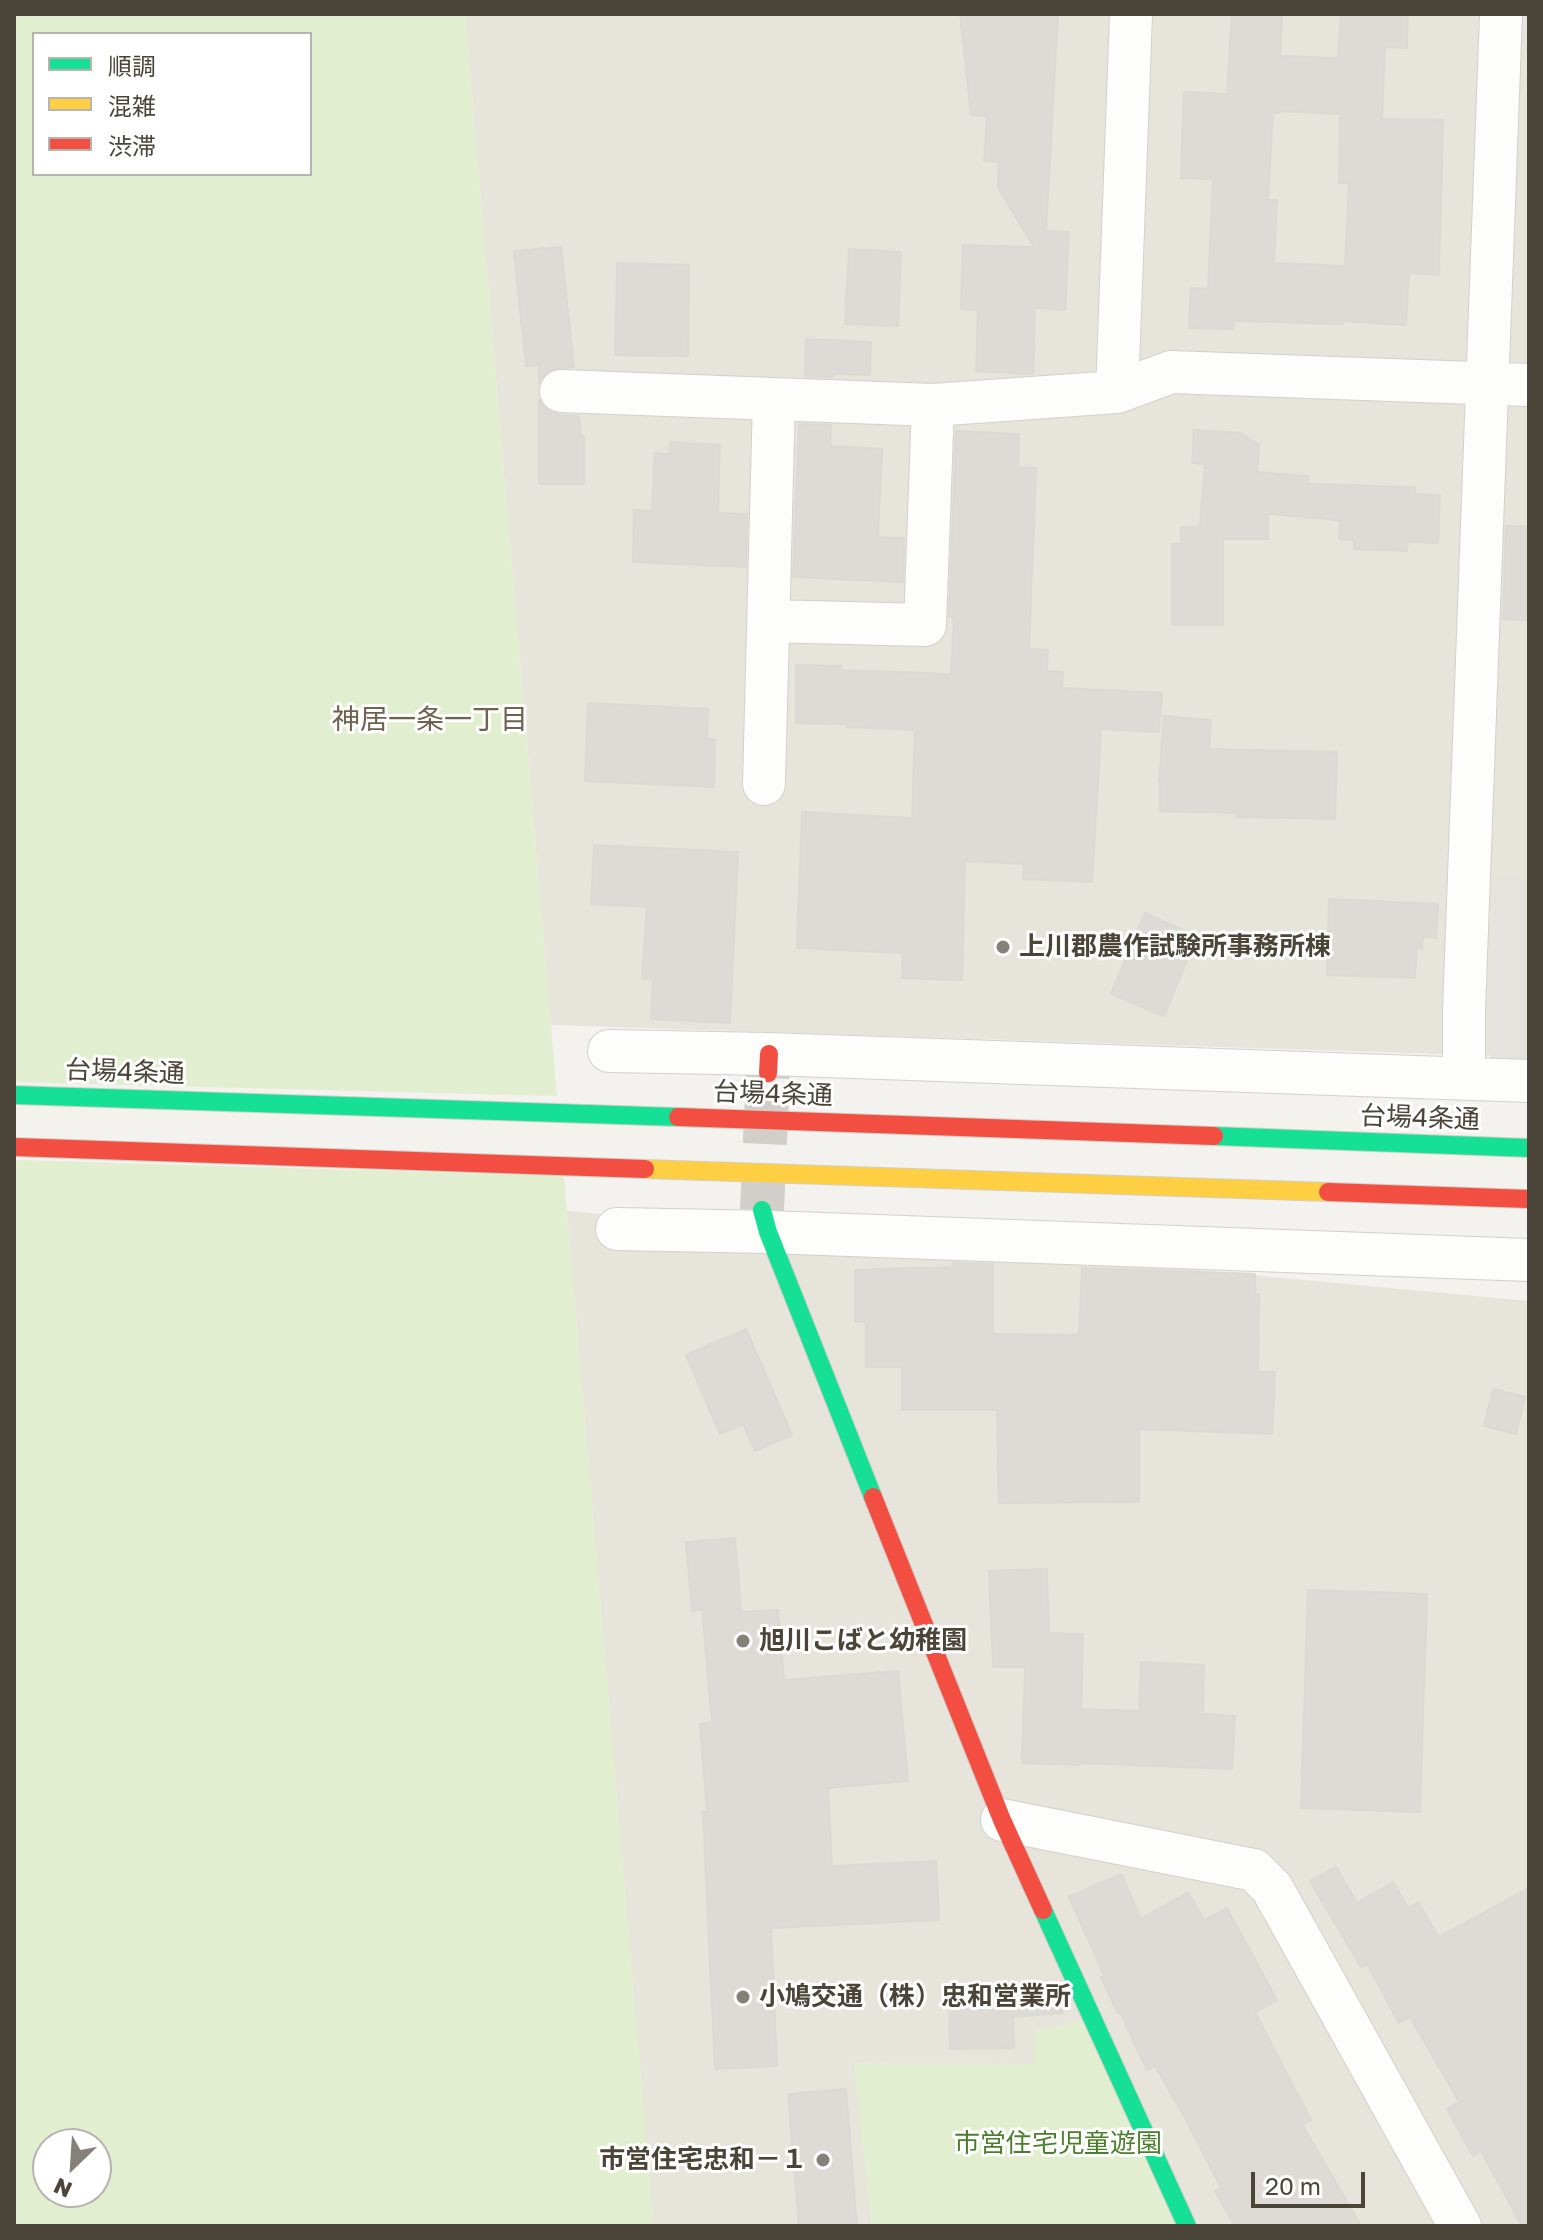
<!DOCTYPE html>
<html>
<head>
<meta charset="utf-8">
<style>
  body { margin:0 }
  #map { position:relative; width:1543px; height:2240px; overflow:hidden; background:#f4f2ee; font-family:"Golos Text","Noto Sans JP",sans-serif }
  canvas { display:block }
  .frame { position:absolute; inset:0; border:16px solid #4b4439; pointer-events:none }
  .legend { position:absolute; left:32px; top:32px; width:280px; height:144px; box-sizing:border-box; background:#fff; border:2px solid #b7b4b0; margin:0; padding:10px 14px; list-style:none; font-size:24px; color:#4b4439 }
  .legend li { display:flex; align-items:center; gap:16px; height:40px }
  .legend b { width:40px; border:2px solid #b7b4b0 }
  .north { position:absolute; left:32px; top:2128px; width:80px; height:80px; box-sizing:border-box; background:#fff; border:2px solid #b7b4b0; border-radius:50%; rotate:205deg; font-size:22px; font-weight:700; line-height:32px; text-align:center; color:#4b4439 }
  .north::after { content:''; display:block; margin:auto; width:28px; height:36px; background:#868178; clip-path:polygon(50% 0,100% 100%,50% 72%,0 100%) }
  .scale { position:absolute; left:1251px; top:2172px; width:114px; height:36px; box-sizing:border-box; border:4px solid #4b4439; border-top:0; padding-left:10px; font-size:24px; line-height:28px; white-space:nowrap; color:#4b4439; -webkit-text-stroke:6px #fff; paint-order:stroke }
</style>
</head>
<body>
<div id="map">
<canvas width="1543" height="2240"></canvas>
<div class="frame"></div>
<ul class="legend">
<li><b style="height:10px;background:#16e098"></b>順調</li>
<li><b style="height:10px;background:#ffcf43"></b>混雑</li>
<li><b style="height:10px;background:#f24e42"></b>渋滞</li>
</ul>
<div class="north">N</div>
<div class="scale">20 m</div>
</div>
<script>
const c = document.querySelector('canvas').getContext('2d');
c.lineJoin = 'round';
function fill(path, color) { c.fillStyle = color; c.fill(path, 'evenodd'); }
const toPath = rows => new Path2D(rows.map(r => 'M' + r).join(''));
function trace(path, color, width, dash) { c.strokeStyle = color; c.lineWidth = width; c.lineCap = dash ? 'butt' : 'round'; c.setLineDash(dash || []); c.stroke(path); }
function drawText(font, color, halo, rows, align = 'center') {
  c.font = font + ' "Golos Text","Noto Sans JP",sans-serif'; c.lineWidth = 6; c.setLineDash([]); c.textBaseline = 'middle'; c.strokeStyle = halo; c.fillStyle = color; for (const [text, x, y, turn = 0] of rows) {
    c.save(); c.translate(x, y); c.rotate((+turn || 0) * Math.PI / 180); c.textAlign = isNaN(turn) ? turn : align; if (halo) c.strokeText(text, 0, 0); c.fillText(text, 0, 0); c.restore();
  }
}
const residential = toPath([
  [465,14,1529,14,1529,1057,551,1025],
  [567,1211,1529,1301,1529,2226,653,2226]
]);
const green = toPath([
  [14,14,465,14,557,1096,14,1082],
  [34,34,310,34,310,174,34,174],
  [14,1160,564,1176,654,2226,14,2226],
  [48,2144,96,2144,96,2192,48,2192],
  [1091,2018,1187,2226,871,2226,854,2063,1034,2064,1035,2031]
]);
const parking = toPath([
  [1495,876,1529,878,1529,1064,1491,1063]
]);
const building = toPath([
  [960,14,1058,14,1046,231,1069,232,1065,310,1035,308,1033,374,976,371,978,310,961,309,963,245,1034,247,998,188,999,162,984,161,987,116,971,115,960,14],
  [1232,14,1282,14,1280,56,1338,58,1341,14,1408,14,1407,48,1385,47,1382,119,1443,120,1439,275,1409,273,1406,325,1343,321,1343,324,1234,321,1233,329,1189,328,1191,288,1208,289,1213,179,1181,178,1184,92,1227,94,1232,14],
  [1279,111,1340,114,1339,183,1349,183,1345,266,1274,263,1277,200,1268,200,1273,113,1279,113,1279,111],
  [561,247,574,367,551,370,541,378,539,383,539,365,526,366,514,251,561,247],
  [849,249,901,252,898,326,845,324,849,249],
  [617,263,689,265,688,356,615,355,617,263],
  [806,339,871,342,870,375,833,374,833,377,805,376,806,339],
  [539,400,549,412,560,415,579,416,581,437,584,436,584,484,539,484,539,400],
  [799,424,831,425,830,446,882,449,878,537,904,538,903,582,793,577,799,424],
  [1194,430,1241,433,1259,445,1257,472,1308,476,1308,484,1415,487,1415,494,1440,495,1438,543,1408,542,1407,551,1354,549,1354,540,1339,539,1340,520,1268,514,1268,539,1223,539,1223,625,1172,625,1172,544,1181,544,1181,527,1200,527,1205,464,1192,463,1194,430],
  [956,431,1019,434,1018,467,1036,468,1029,649,1048,650,1047,671,1063,672,1062,688,1162,693,1159,732,1101,729,1092,882,1023,879,1024,864,965,861,962,980,902,978,903,953,797,948,802,812,912,818,915,730,847,727,847,724,796,723,796,665,841,666,841,670,951,674,954,617,949,617,956,431],
  [670,442,720,445,718,513,747,514,746,567,633,562,634,510,652,511,655,453,669,454,670,442],
  [1506,526,1529,526,1529,620,1503,619,1506,526],
  [588,703,708,709,707,739,715,740,714,787,585,781,588,703],
  [1164,716,1211,720,1209,749,1337,752,1335,819,1236,817,1236,813,1160,811,1160,782,1159,781,1164,716],
  [594,845,738,852,730,1023,651,1019,653,979,642,979,647,907,591,904,594,845],
  [1329,899,1438,904,1436,938,1423,937,1422,949,1417,948,1415,978,1327,975,1329,899],
  [1145,913,1197,936,1164,1016,1111,994,1145,913],
  [952,1263,993,1264,993,1334,1079,1335,1082,1268,1255,1274,1255,1294,1259,1294,1258,1372,1275,1372,1272,1434,1139,1429,1139,1502,999,1503,997,1410,902,1410,902,1367,866,1367,866,1322,855,1322,855,1270,952,1267,952,1263],
  [746,1329,792,1435,755,1451,743,1424,720,1434,686,1355,746,1329],
  [1493,1389,1525,1397,1516,1434,1484,1426,1493,1389],
  [735,1538,741,1612,778,1610,784,1680,898,1671,908,1781,828,1788,832,1866,936,1861,939,1920,771,1928,777,2066,715,2069,703,1812,707,1812,700,1724,712,1722,702,1610,692,1611,686,1542,735,1538],
  [1047,1569,1049,1633,1083,1634,1081,1709,1139,1711,1141,1662,1204,1665,1203,1714,1235,1716,1232,1769,1079,1763,1079,1765,1022,1763,1025,1667,993,1667,989,1571,1047,1569],
  [1308,1590,1427,1594,1420,1812,1301,1808,1308,1590],
  [1336,1867,1357,1903,1393,1882,1408,1908,1418,1902,1439,1937,1529,1888,1529,2226,1522,2226,1481,2151,1473,2156,1447,2109,1459,2102,1410,2017,1399,2023,1367,1964,1361,1967,1310,1881,1336,1867],
  [1121,1874,1141,1919,1188,1892,1204,1920,1227,1908,1277,2000,1255,2012,1311,2120,1302,2124,1361,2226,1235,2226,1215,2191,1221,2188,1185,2118,1155,2066,1147,2070,1120,2012,1118,2014,1101,1977,1105,1977,1069,1897,1121,1874],
  [1048,1981,1063,2013,1013,2017,1014,2048,950,2049,949,1997,990,1996,990,1989,1019,1989,1018,1984,1048,1981],
  [846,2089,857,2226,799,2226,788,2094,846,2089]
]);
const secondaryTunnel = toPath([
  [762,1210,768,1073]
]);
const street = toPath([
  [561,391,933,405,1117,392,1171,372,1529,385],
  [1117,392,1131,14],
  [769,621,925,625,933,405],
  [764,784,774,399],
  [609,1051,769,1054,1529,1081],
  [1464,1078,1464,1010,1501,14],
  [617,1229,768,1232,1529,1260],
  [1002,1820,1254,1870,1272,1888,1460,2226]
]);
const fast = toPath([
  [14,1095,678,1117],
  [1214,1136,1529,1148],
  [762,1210,768,1232,873,1497],
  [1043,1910,1187,2226]
]);
const slow = toPath([
  [645,1169,1328,1192]
]);
const jam = toPath([
  [768,1073,769,1054],
  [678,1117,1214,1136],
  [14,1147,645,1169],
  [1328,1192,1529,1199],
  [873,1497,1002,1820,1043,1910]
]);
const markers = [
  [1003,947,8,"#868178"],
  [743,1641,8,"#868178"],
  [743,1997,8,"#868178"],
  [823,2160,8,"#868178"]
];
const poiNames = [
  ["上川郡農作試験所事務所棟",1019,947],
  ["旭川こばと幼稚園",759,1641],
  ["小鳩交通（株）忠和営業所",759,1997],
  ["市営住宅忠和－１",807,2160,"right"]
];
const streetNames = [
  ["台場4条通",125,1072,2],
  ["台場4条通",773,1094,2],
  ["台場4条通",1420,1118,2]
];
const parkNames = [
  ["市営住宅児童遊園",1058,2144]
];
const neighbourhoodNames = [
  ["神居一条一丁目",430,720]
];
fill(residential, '#e7e4dc');
fill(green, '#e1eecf');
fill(parking, '#e6e3df');
fill(building, '#dedbd6');
trace(building, '#dcd9d4', 2);
trace(secondaryTunnel, '#d2cfca', 44, [44, 22]);
trace(street, '#d2d0cb', 44);
trace(fast, '#d3cfc5', 20);
trace(slow, '#d3cfc5', 20);
trace(jam, '#d3cfc5', 20);
trace(street, '#fdfdfc', 42);
trace(fast, '#16e098', 18);
trace(slow, '#ffcf43', 18);
trace(jam, '#f24e42', 18);
for (const [x, y, r, color] of markers) { const dot = new Path2D(); dot.arc(x, y, r, 0, 2 * Math.PI); c.fillStyle = color; c.fill(dot); trace(dot, '#fff', 3); }
drawText('bold 26px', '#4b4439', '#fff', poiNames, 'left');
drawText('26px', '#4b4439', '#fff', streetNames);
drawText('26px', '#4a7f2a', '#fff', parkNames);
drawText('28px', '#6e6250', '#fff', neighbourhoodNames);
</script>
</body>
</html>
